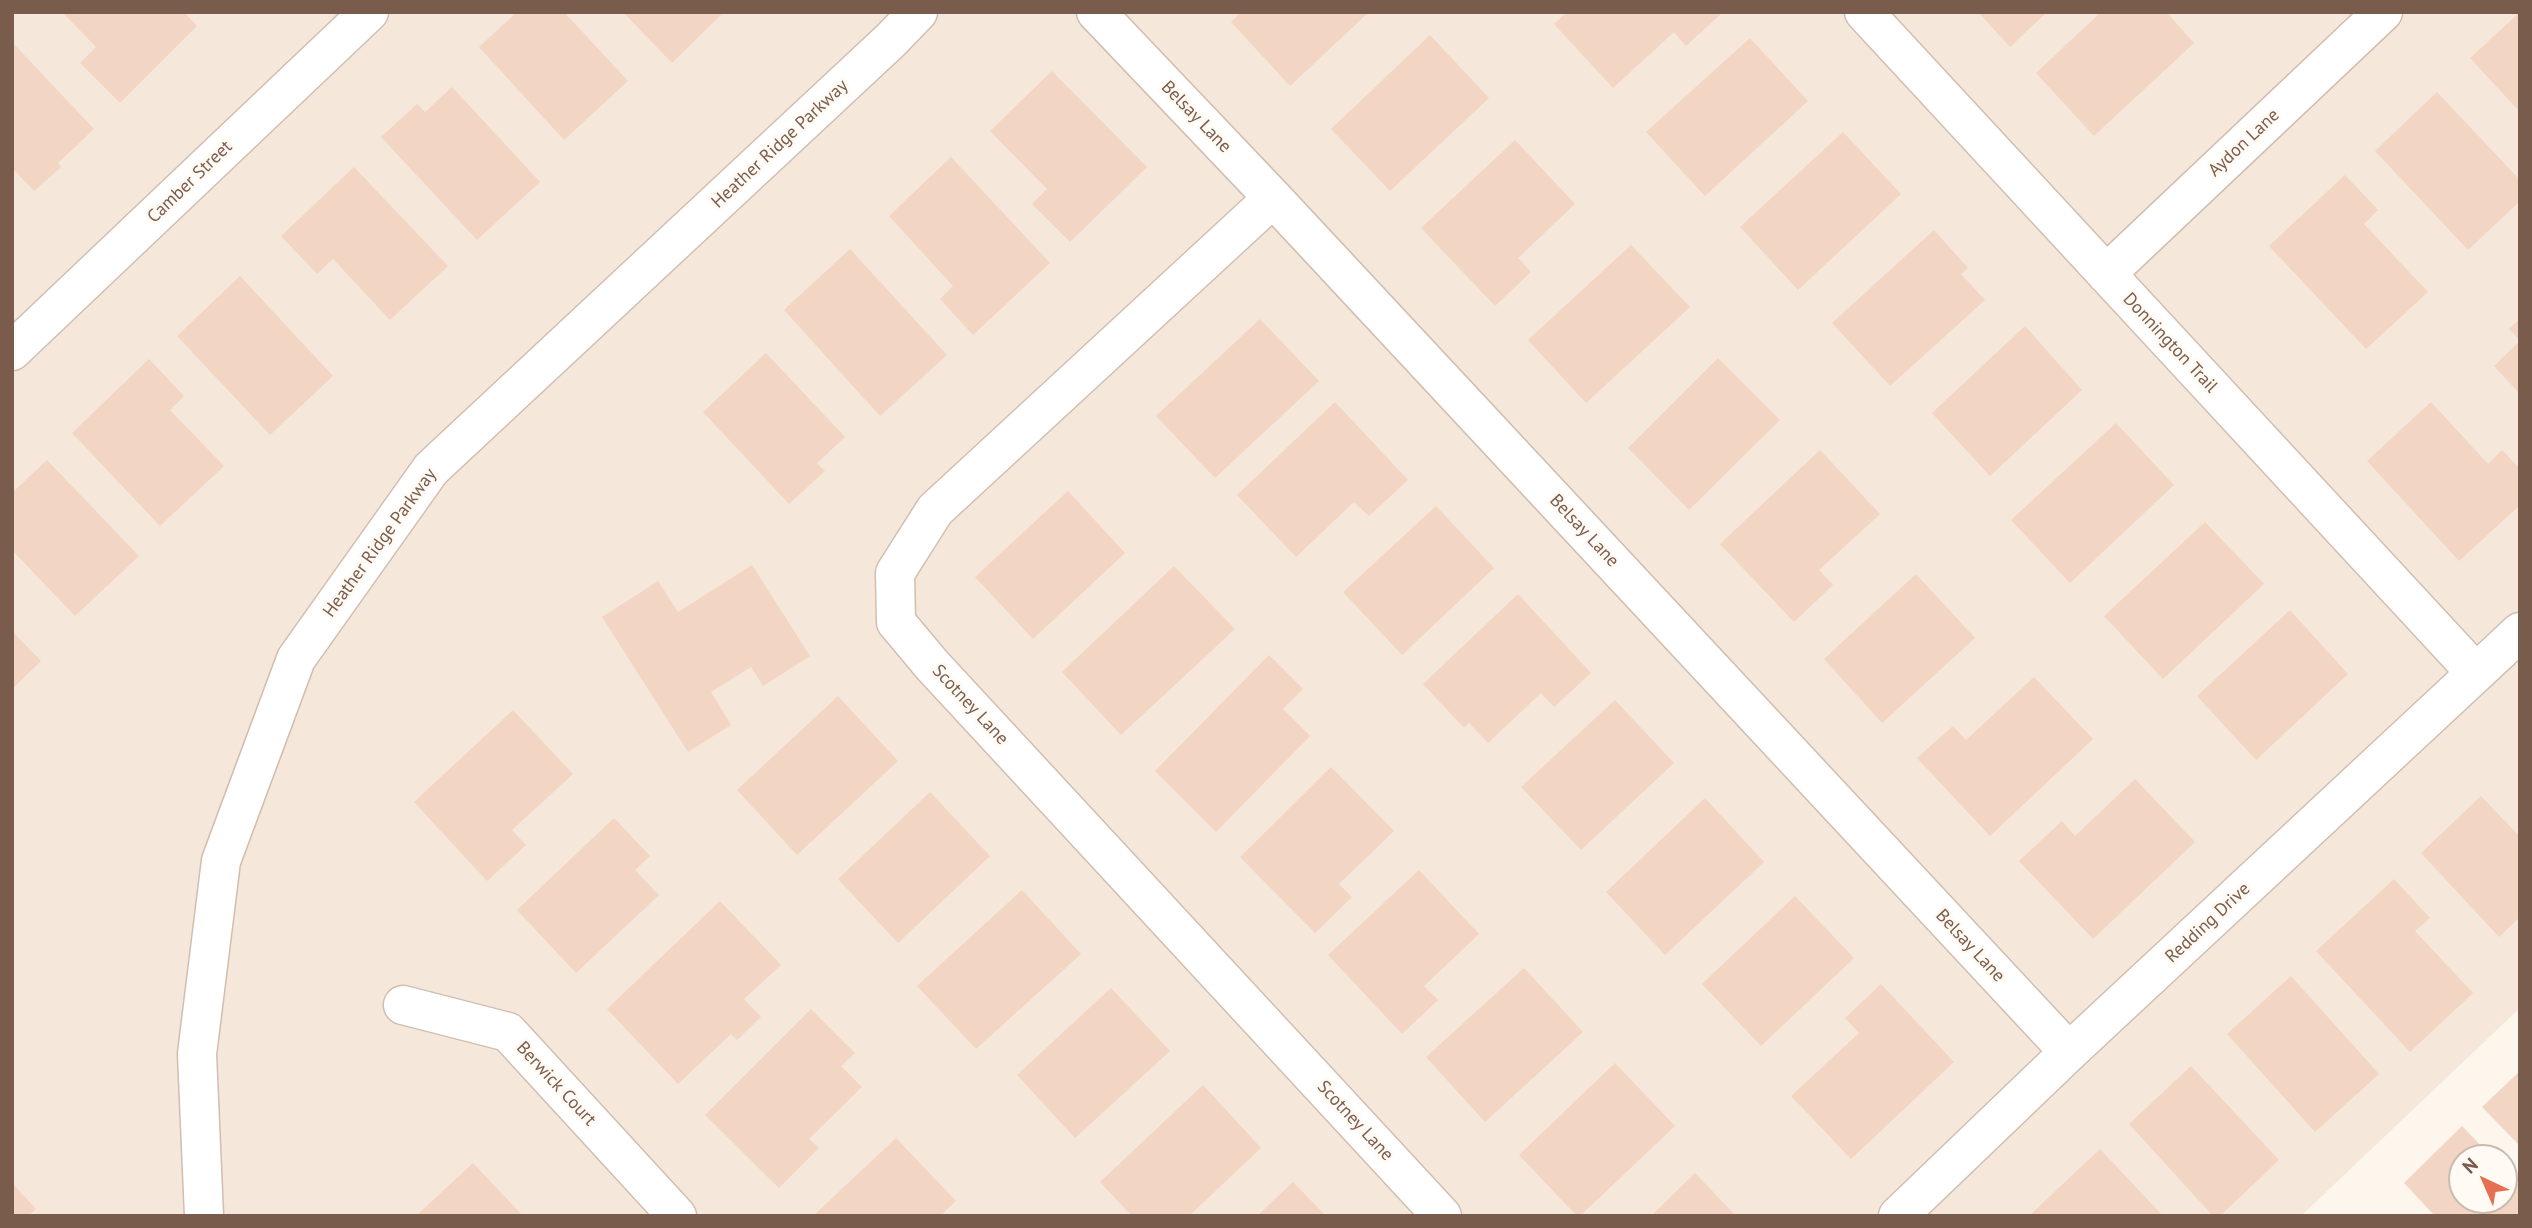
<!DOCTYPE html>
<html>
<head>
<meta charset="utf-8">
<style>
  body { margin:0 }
  #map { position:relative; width:2532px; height:1228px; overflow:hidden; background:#fdf6ec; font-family:"PT Sans",sans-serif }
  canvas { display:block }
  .frame { position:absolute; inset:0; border:14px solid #7a5c4d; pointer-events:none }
  .north { position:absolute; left:2448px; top:1144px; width:70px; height:70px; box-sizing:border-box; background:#fffaf3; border:2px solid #cabbb1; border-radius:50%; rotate:316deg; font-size:19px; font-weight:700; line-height:28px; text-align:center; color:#7a5c4d }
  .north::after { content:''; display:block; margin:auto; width:24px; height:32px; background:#e76f51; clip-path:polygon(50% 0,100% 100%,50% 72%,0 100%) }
</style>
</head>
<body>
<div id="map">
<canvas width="2532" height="1228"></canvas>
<div class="frame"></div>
<div class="north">N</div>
</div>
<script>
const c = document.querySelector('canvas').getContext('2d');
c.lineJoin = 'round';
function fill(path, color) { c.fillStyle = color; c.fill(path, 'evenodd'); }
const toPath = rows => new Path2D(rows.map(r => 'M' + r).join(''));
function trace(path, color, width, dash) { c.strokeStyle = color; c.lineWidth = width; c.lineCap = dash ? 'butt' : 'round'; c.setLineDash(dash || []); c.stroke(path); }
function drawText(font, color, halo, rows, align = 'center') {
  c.font = font + ' "PT Sans",sans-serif'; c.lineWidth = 6; c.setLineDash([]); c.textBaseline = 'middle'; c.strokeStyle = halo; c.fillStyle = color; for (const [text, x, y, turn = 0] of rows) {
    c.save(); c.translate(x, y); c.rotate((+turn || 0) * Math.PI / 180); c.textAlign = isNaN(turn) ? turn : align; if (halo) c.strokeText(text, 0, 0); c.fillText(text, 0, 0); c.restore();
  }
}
const residential = toPath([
  [12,12,2520,12,2520,1008,2301,1216,12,1216]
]);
const building = toPath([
  [62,12,184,12,197,26,120,103,80,63,96,47],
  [517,12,564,12,628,81,564,140,479,47],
  [623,12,724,12,672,63],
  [1241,12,1369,12,1290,86,1231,22],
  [1567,12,1723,12,1686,46,1674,32,1613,88,1554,24],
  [1978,12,2047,12,2010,47],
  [2101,12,2166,12,2194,43,2094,136,2036,73],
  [2520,12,2520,112,2470,58],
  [1430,35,1489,98,1390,191,1331,129],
  [1750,38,1808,101,1705,196,1646,132],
  [12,42,94,129,58,163,61,167,34,191,12,168],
  [1052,71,1147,167,1070,242,1032,204,1047,189,990,131],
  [452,87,540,182,477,240,381,137,417,104,425,112],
  [2437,92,2520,180,2520,201,2468,250,2375,151],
  [1843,132,1901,194,1798,290,1740,227],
  [1515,140,1575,204,1518,258,1531,272,1495,306,1421,228],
  [951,157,1050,263,973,335,940,299,953,286,889,216],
  [354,167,448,266,390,320,333,259,317,274,281,236],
  [2345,175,2378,210,2364,224,2428,292,2366,349,2269,246],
  [1934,230,1968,268,1961,274,1985,300,1890,386,1832,323],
  [1631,245,1690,307,1586,403,1528,340],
  [850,249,947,355,880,416,784,310],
  [240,276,333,376,270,435,177,336],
  [1260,319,1319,381,1215,478,1156,416],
  [2520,319,2520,340,2509,329],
  [2025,326,2082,390,1990,476,1932,413],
  [2520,341,2520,394,2494,366],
  [766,353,845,437,817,463,825,471,789,504,703,412],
  [1718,358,1780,420,1689,510,1628,448],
  [149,359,184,396,170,410,224,466,160,526,72,433],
  [1335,402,1408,480,1369,516,1354,502,1296,557,1237,495],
  [2431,402,2488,464,2502,450,2520,469,2520,505,2459,561,2367,461],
  [2116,423,2174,485,2070,583,2011,520],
  [1820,450,1880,514,1819,570,1833,585,1794,622,1720,544],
  [47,460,139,556,75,616,12,550,12,493],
  [1068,491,1125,553,1033,639,975,577],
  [1436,506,1494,568,1402,655,1343,592],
  [2205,522,2264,584,2163,679,2104,616],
  [752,565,810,656,763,686,751,667,711,692,731,725,688,752,602,617,658,581,678,612],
  [1174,566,1235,629,1121,735,1062,672],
  [1916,574,1975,638,1882,723,1824,659],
  [1518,594,1591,673,1554,707,1541,693,1488,743,1469,723,1464,728,1423,684],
  [2290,610,2348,674,2256,760,2197,696],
  [12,631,41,661,12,689],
  [1269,655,1303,689,1283,709,1310,736,1216,832,1155,771],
  [2034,677,2093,739,1990,836,1917,758,1953,726,1966,740],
  [838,696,898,761,797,855,737,790],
  [1615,700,1674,763,1581,850,1521,787],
  [513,710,573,774,512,830,526,845,487,881,414,802],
  [1331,767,1394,831,1339,884,1352,897,1315,933,1240,857],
  [2135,779,2195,842,2093,939,2019,861,2062,821,2075,836],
  [930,792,990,856,898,943,838,879],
  [2481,796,2520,837,2520,917,2499,937,2421,853],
  [1705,798,1764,862,1665,955,1606,892],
  [614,818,650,856,635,870,659,895,576,973,517,910],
  [1419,870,1479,934,1424,986,1438,1000,1402,1034,1328,955],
  [2394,879,2430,918,2415,931,2473,993,2410,1052,2316,951],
  [1022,890,1081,954,976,1049,917,986],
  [1795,896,1854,958,1761,1046,1702,984],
  [720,901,781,965,744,999,761,1017,737,1040,731,1034,678,1084,607,1009],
  [1524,968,1583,1032,1485,1122,1426,1057],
  [2291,976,2379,1074,2315,1132,2227,1034],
  [1881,984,1954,1062,1851,1159,1791,1096,1859,1033,1845,1018],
  [1111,988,1170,1051,1075,1138,1017,1075],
  [811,1009,855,1053,841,1066,862,1087,809,1139,819,1148,779,1188,705,1115],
  [1615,1063,1675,1126,1580,1216,1577,1216,1519,1155],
  [2191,1066,2279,1160,2220,1216,2213,1216,2129,1124],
  [2520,1071,2520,1146,2482,1107],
  [1203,1085,1261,1148,1189,1216,1132,1216,1100,1182],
  [2462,1126,2493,1158,2462,1158,2462,1200,2504,1200,2504,1170,2520,1186,2520,1216,2435,1216,2404,1183],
  [896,1138,956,1201,940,1216,813,1216],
  [2100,1149,2163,1216,2029,1216],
  [473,1163,523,1216,416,1216],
  [1695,1173,1736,1216,1651,1216],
  [1293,1182,1326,1216,1257,1216],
  [12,1183,36,1209,28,1216,12,1216]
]);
const minor = toPath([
  [1096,12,1273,198,2069,1052],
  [1864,12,2476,673],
  [1273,198,935,510,895,573,896,622,932,665,1442,1216],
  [2106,274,2383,12],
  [12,351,369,12],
  [403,1005,508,1032,677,1216],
  [1898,1216,2069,1052,2520,632]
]);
const tertiary = toPath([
  [204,1216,197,1054,221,861,296,659,431,469,891,40,918,12]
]);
const streetNames = [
  ["Belsay Lane",1196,117,46],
  ["Aydon Lane",2244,143,-43],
  ["Heather Ridge Parkway",780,144,-43],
  ["Camber Street",190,182,-44],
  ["Donnington Trail",2170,343,47],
  ["Belsay Lane",1584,531,47],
  ["Heather Ridge Parkway",380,543,-54],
  ["Scotney Lane",970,705,47],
  ["Redding Drive",2208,923,-43],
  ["Belsay Lane",1970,946,47],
  ["Berwick Court",556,1084,47],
  ["Scotney Lane",1355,1121,47]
];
fill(residential, '#f5e8da');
fill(building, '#f3d5c3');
trace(minor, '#d1beb0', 41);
trace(tertiary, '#d1beb0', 41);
trace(minor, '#fff', 38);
trace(tertiary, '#fff', 38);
drawText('18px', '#7a5c4d', '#fffaf3', streetNames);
</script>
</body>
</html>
